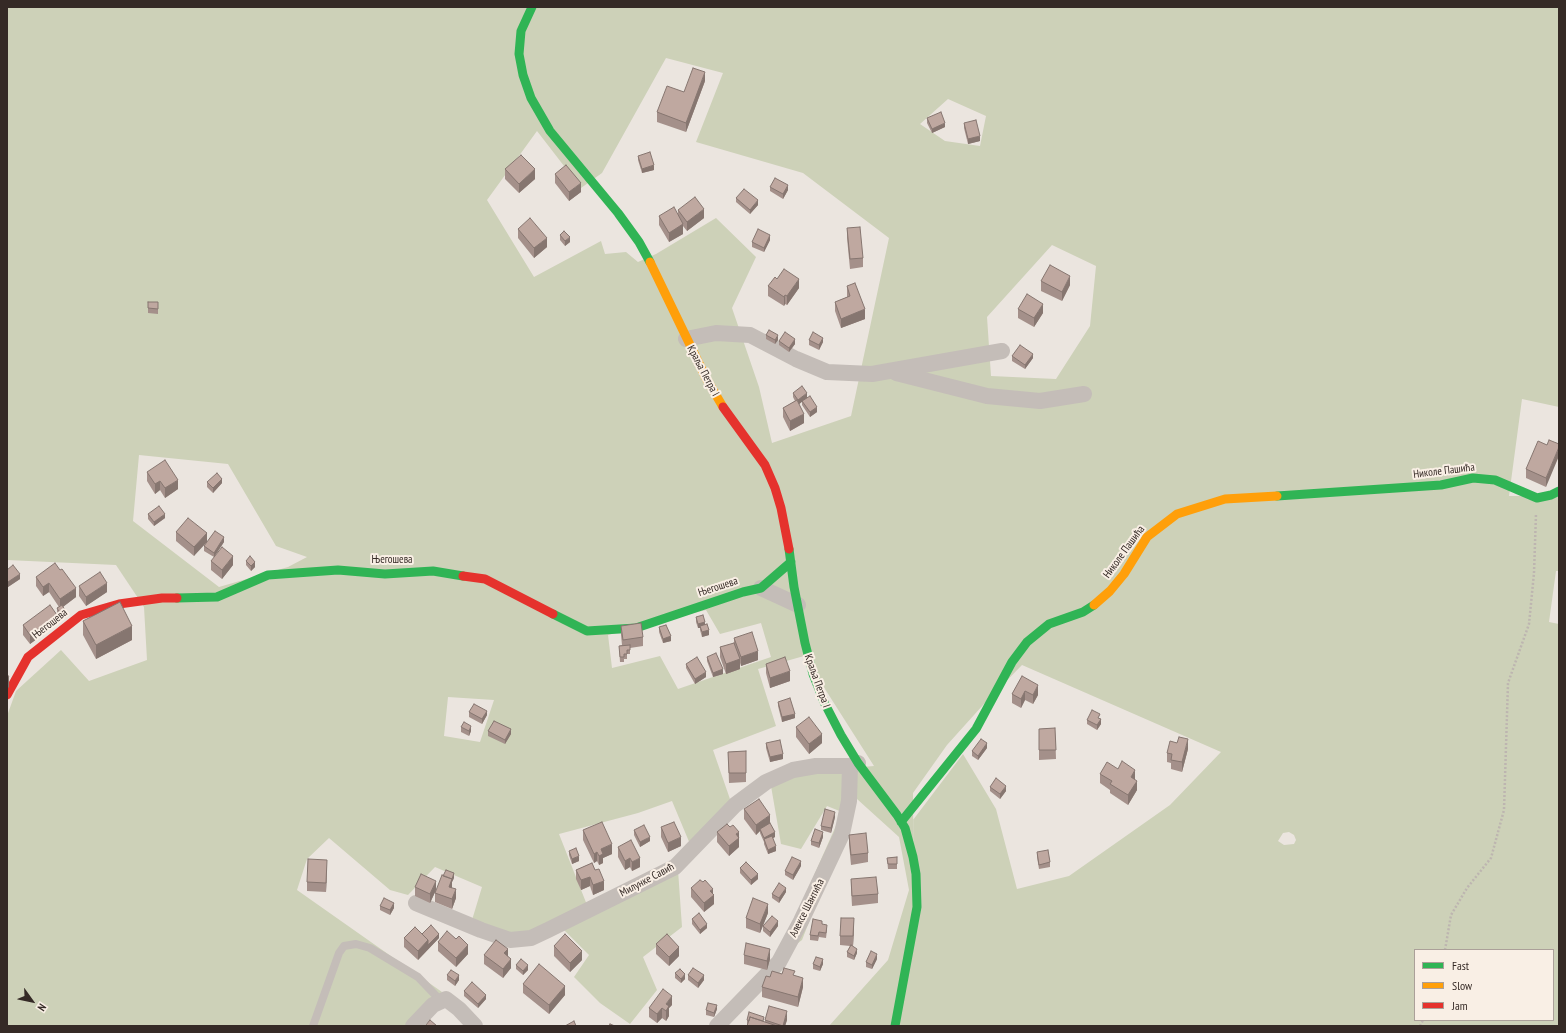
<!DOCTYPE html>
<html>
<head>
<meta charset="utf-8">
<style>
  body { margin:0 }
  #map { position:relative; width:1566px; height:1033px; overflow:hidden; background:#ebe5df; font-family:"PT Sans Narrow",sans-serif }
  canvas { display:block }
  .frame { position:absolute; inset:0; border:8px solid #352a26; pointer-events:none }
  .legend { position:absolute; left:1414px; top:949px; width:140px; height:72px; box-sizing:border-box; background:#f9efe5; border:1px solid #aba099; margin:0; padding:5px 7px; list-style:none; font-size:12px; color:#352a26 }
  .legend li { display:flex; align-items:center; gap:8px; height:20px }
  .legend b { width:20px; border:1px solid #aba099 }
  .north { position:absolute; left:12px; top:981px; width:40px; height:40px; -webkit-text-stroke:3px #f9efe5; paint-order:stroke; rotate:123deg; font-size:11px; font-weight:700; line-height:16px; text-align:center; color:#352a26 }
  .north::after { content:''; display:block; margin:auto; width:14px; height:18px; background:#352a26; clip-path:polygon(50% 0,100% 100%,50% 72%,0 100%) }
</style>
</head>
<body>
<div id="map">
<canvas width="1566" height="1033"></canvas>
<div class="frame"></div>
<ul class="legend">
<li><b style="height:5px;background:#30b455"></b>Fast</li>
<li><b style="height:5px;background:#ff9f0a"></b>Slow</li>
<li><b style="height:5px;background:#e5322d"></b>Jam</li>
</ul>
<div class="north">N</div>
</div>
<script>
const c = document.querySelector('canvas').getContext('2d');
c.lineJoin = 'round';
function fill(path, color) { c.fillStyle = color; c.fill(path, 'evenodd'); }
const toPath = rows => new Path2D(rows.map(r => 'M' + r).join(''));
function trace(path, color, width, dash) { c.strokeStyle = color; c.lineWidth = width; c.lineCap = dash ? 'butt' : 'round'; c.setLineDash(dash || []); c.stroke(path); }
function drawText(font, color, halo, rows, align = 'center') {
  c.font = font + ' "PT Sans Narrow",sans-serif'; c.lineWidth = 4; c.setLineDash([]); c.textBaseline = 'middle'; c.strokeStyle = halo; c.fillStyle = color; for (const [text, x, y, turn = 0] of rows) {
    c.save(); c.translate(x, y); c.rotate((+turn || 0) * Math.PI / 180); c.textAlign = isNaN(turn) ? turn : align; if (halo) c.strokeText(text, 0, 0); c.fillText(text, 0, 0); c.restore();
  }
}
const green = toPath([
  [7,7,1559,7,1559,407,1522,399,1509,496,1559,496,1559,571,1556,571,1549,622,1559,624,1559,1026,829,1026,888,960,909,890,899,837,857,799,802,940,777,959,842,812,827,806,801,849,781,844,771,786,793,773,874,766,804,656,758,669,776,726,713,750,731,802,690,844,672,801,638,813,559,834,587,905,678,870,682,927,643,957,657,990,630,1024,600,1003,574,977,589,955,562,928,520,944,469,930,482,887,435,867,408,895,390,890,329,838,307,859,297,890,442,992,419,1026,7,1026,7,716,16,691,61,650,89,681,147,660,144,607,116,565,7,560],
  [666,58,723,73,696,142,803,173,889,238,851,416,772,443,759,387,732,308,756,257,716,218,656,254,638,262,626,252,605,254,601,241,534,277,487,200,537,131,581,188,602,173],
  [948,99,986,116,980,146,945,141,920,124],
  [1052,245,1096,266,1090,326,1056,379,991,376,987,317],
  [139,455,228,464,276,546,307,557,288,567,219,587,133,521],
  [706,610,720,634,761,623,771,657,678,689,660,656,612,668,608,635],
  [1022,665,1221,752,1170,805,1069,876,1017,889,996,809,963,754,913,820,914,952,913,793,947,745,983,705],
  [448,697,494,700,480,742,444,736],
  [1289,832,1294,835,1296,840,1294,844,1284,845,1278,841,1283,833],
  [1415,950,1553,950,1553,1020,1415,1020]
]);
const path = toPath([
  [1445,950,1451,915,1467,888,1491,858,1504,810,1508,683,1529,624,1534,573,1536,514],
  [1420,1026,1423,1020]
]);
const lane = toPath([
  [313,1026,339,953,344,946,356,944,370,948,418,977,441,1001]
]);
const street = toPath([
  [686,339,716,333,750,335,796,359,827,372,872,374,1002,351],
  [896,373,987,396,1040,401,1084,394],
  [761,588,798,605],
  [416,903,481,930,510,940,531,938,548,930,675,867,735,805,766,782,793,770,816,766,850,766,858,763],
  [413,1026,433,1005,446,999,459,1009,475,1026],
  [717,1026,779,962,801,921,842,834,849,801,850,766]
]);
const fast = toPath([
  [532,7,521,31,519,54,523,75,531,98,550,131,618,213,639,242,650,262],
  [1277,496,1441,485,1473,478,1495,480,1537,498,1551,495,1559,491],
  [789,549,794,587,805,643,813,674,825,704,841,735,858,763,897,815,905,828,913,857,916,874,917,907,895,1026],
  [177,598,217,597,268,575,338,570,385,574,433,571,463,576],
  [553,614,587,631,636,628,743,592,761,588,791,562],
  [901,822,976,729,1012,662,1027,642,1049,624,1083,612,1094,605]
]);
const slow = toPath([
  [650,262,706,378,723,407],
  [1094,605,1110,591,1124,574,1147,537,1177,514,1225,499,1277,496]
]);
const jam = toPath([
  [723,407,765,465,775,488,781,508,789,549],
  [463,576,485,579,553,614],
  [7,695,28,657,81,615,119,604,162,598,177,598]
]);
const wall = toPath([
  [705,81,686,132,657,122,657,112,684,92],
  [927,118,945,127,932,133,927,123],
  [964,123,980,141,968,144,964,128],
  [638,156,654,170,642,173,638,160],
  [505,169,535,179,519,193,505,179],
  [555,174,581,192,569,201,555,183],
  [770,187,788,190,783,199,770,191],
  [736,198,758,205,750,214,736,202],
  [678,210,704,218,687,231,683,226,683,234,669,242,659,225,659,216,678,215],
  [847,228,863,258,863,267,850,269,847,238],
  [518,229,547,247,534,258,518,238],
  [560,235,570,242,565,246,560,240],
  [770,240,764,252,752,247,752,242],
  [777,279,799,288,787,305,785,304,784,306,768,296,768,286],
  [1041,281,1070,285,1062,301,1041,291],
  [847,286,865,319,841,328,835,311,835,302,847,297],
  [148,302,158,302,158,314,148,313],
  [1018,309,1043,313,1034,327,1018,318],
  [766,335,778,340,775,344,766,339],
  [809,340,823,342,819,350,809,345],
  [779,341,795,344,789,352,779,345],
  [1012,356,1033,358,1025,369,1012,361],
  [793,393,807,398,817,412,810,417,802,405,802,401,799,404,804,423,790,431,783,417,783,408,795,401,793,397],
  [1547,445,1546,487,1526,478,1526,469],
  [147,472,178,489,165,498,160,490,155,494,147,481],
  [207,482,222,483,213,493,207,487],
  [148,514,165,518,154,526,148,519],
  [176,532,207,533,194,556,176,541],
  [224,542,214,557,204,551,204,546],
  [211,561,233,565,222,579,211,570],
  [246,561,255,567,251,571,246,565],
  [7,570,20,579,8,587,7,585],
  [36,577,76,597,63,607,66,617,61,620,57,613,57,608,59,607,49,592,43,596,36,586],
  [79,586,107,592,86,606,79,596],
  [696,617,705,624,709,635,702,637,700,630,700,628,698,628,696,622],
  [83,621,132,640,96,659,83,635],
  [57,624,30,644,23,635,23,625],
  [621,626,643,637,643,646,630,648,630,654,627,654,627,659,624,659,624,662,620,662,619,646,622,645,621,635],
  [659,627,671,641,663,643,659,632],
  [734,638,758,660,741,666,740,663,740,669,726,674,720,657,720,647,734,644],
  [707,657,723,674,713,677,707,661],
  [686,664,706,677,695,684,686,668],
  [766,664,790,681,770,688,766,673],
  [1022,676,1038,695,1033,704,1025,700,1021,708,1012,703,1012,694],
  [778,702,795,718,782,722,778,706],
  [469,712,487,715,482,724,469,717],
  [1100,719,1101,724,1097,730,1087,724,1087,720],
  [461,727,471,731,469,736,461,732],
  [796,727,822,743,809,754,796,737],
  [1055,728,1056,759,1039,760,1039,729],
  [488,731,511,734,505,744,488,736],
  [766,743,783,759,770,762,766,748],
  [987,748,978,760,972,756,972,751],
  [1188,749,1182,772,1171,769,1171,763,1167,762,1167,753],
  [746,751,746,782,729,783,728,752],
  [1100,774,1135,779,1137,790,1128,805,1110,793,1110,790,1100,783],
  [990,787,1006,791,1000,799,990,791],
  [744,809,770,823,775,837,773,838,776,851,768,854,764,844,764,842,760,833,760,831,756,835,744,819],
  [835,817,831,833,821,830,821,826],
  [661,827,681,846,668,852,661,837],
  [583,830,612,854,603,858,603,863,599,865,597,861,594,863,583,840],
  [634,830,650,841,640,847,634,835],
  [717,832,739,837,739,847,729,856,717,842],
  [849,835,868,853,868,862,851,865,849,844],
  [823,837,819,848,811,845,811,841],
  [618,847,640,867,632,871,630,867,625,870,618,857],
  [569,851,579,861,572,864,569,855],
  [1037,852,1050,862,1050,867,1039,869,1037,857],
  [897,857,897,869,888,869,887,858],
  [592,863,604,890,593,895,590,886,581,890,576,879,576,870],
  [801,866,793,880,785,875,785,871],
  [740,868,758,879,751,885,740,873],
  [327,870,326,892,307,891,307,882],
  [454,878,452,882,452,888,456,898,452,909,435,902,435,893],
  [851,879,878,894,878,903,852,906,851,888],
  [415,887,436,890,430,903,415,896],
  [691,888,713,893,714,904,704,912,691,897],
  [786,892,779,903,772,898,772,894],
  [380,906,394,908,390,915,380,910],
  [768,913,760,933,746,928,746,918],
  [692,919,707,928,700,934,692,924],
  [822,924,827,930,826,938,819,937,818,941,810,940,810,935],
  [763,926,778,926,770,937,763,931],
  [854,928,853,946,851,946,857,953,854,960,847,957,847,952,850,946,840,945,840,936],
  [422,934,439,938,418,960,404,947,404,938],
  [438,942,468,954,456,967,438,951],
  [656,944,679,956,669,966,656,954],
  [554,946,582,960,570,972,554,956],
  [484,955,508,956,511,968,503,978,484,964],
  [744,955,770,959,767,970,744,964],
  [877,959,872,969,866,967,866,962],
  [813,964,823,964,820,971,813,969],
  [516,965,528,970,523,975,516,969],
  [675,973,685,979,681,983,675,978],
  [782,974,795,976,803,987,798,1007,762,997,762,987,770,977],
  [447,975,459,980,455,986,447,980],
  [688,975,704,980,698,988,688,980],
  [523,984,565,995,549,1014,523,993],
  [464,991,486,999,478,1008,464,996],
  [672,1005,669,1008,669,1016,666,1021,662,1018,657,1023,649,1017,649,1008],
  [717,1009,714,1017,706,1015,706,1010],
  [747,1020,765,1022,765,1020,787,1020,785,1026,747,1026,748,1025,747,1024]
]);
const shadedWall = toPath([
  [705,72,705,81,686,132,686,123],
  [945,123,945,127,932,133,932,129],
  [980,136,980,141,968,144,968,139],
  [654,165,654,170,642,173,642,169],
  [535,169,535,179,519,193,519,184],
  [581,183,581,192,569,201,569,192],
  [788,185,788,190,783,199,783,194],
  [758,200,758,205,750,214,750,210],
  [704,209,704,218,687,231,687,222],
  [683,224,683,234,669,242,669,233],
  [770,235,770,240,764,252,764,248],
  [570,237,570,242,565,246,565,241],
  [547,238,547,247,534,258,534,248],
  [1070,276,1070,285,1062,301,1062,292],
  [799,279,799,288,787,305,787,296],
  [785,295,785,304,784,306,784,297],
  [1043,304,1043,313,1034,327,1034,318],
  [865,309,865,319,841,328,841,319],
  [778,335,778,340,775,344,775,340],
  [823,338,823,342,819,350,819,345],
  [795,339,795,344,789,352,789,348],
  [1033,354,1033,358,1025,369,1025,365],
  [807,393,807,398,798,405,798,400],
  [817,407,817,412,810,417,810,412],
  [804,414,804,423,790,431,790,421],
  [1559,447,1559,456,1546,487,1546,478],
  [222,479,222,483,213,493,213,488],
  [178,480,178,489,165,498,165,488],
  [160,481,160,490,155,494,155,484],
  [165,514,165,518,154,526,154,522],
  [207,533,207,542,194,556,194,547],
  [224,537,224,542,214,557,214,553],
  [233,556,233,565,222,579,222,570],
  [255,562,255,567,251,571,251,566],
  [20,574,20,579,8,587,8,582],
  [49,583,49,592,43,596,43,587],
  [107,583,107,592,86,606,86,597],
  [76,588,76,597,60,609,60,599],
  [66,612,66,617,61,620,61,615],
  [57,615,57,624,30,644,30,635],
  [705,622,705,626,700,626,700,628,698,628,698,624],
  [132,626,132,640,96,659,96,645],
  [709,630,709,635,702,637,702,632],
  [671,636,671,641,663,643,663,639],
  [758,651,758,660,741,666,741,657],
  [740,659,740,669,726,674,726,664],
  [723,669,723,674,713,677,713,673],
  [790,671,790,681,770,688,770,678],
  [706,672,706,677,695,684,695,679],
  [9,677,9,687,7,689,7,679],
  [1038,685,1038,695,1033,704,1033,695],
  [1025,691,1025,700,1021,708,1021,699],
  [487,711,487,715,482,724,482,719],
  [795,714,795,718,782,722,782,717],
  [1101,719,1101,724,1097,730,1097,725],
  [471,726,471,731,469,736,469,731],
  [511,729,511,734,505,744,505,740],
  [822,734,822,743,809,754,809,744],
  [1188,739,1188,749,1182,772,1182,762],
  [987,743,987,748,978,760,978,756],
  [783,754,783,759,770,762,770,757],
  [1135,770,1135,779,1131,786,1131,777],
  [1137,781,1137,790,1128,805,1128,795],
  [1006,786,1006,791,1000,799,1000,794],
  [835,812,835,817,831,833,831,828],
  [770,815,770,824,760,829,760,831,756,835,756,825],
  [739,832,739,847,729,856,729,846,736,834],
  [775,832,775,837,765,842,764,838],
  [823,832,823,837,819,848,819,843],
  [650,837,650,841,640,847,640,842],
  [681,837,681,846,668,852,668,843],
  [612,844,612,854,603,858,603,863,599,865,599,856,601,849],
  [776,846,776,851,768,854,768,850],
  [597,852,597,861,594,863,594,854],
  [579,856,579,861,572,864,572,859],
  [630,858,630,867,625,870,625,861],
  [640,858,640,867,632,871,632,862],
  [327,860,327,870,326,892,326,883],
  [801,861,801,866,793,880,793,875],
  [454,873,454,878,452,882,452,889,449,887,450,883],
  [758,874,758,879,751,885,751,880],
  [590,877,590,886,581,890,581,880],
  [436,881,436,890,430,903,430,894],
  [604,881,604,890,593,895,593,885],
  [786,888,786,892,779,903,779,898],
  [456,889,456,898,452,909,452,899],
  [713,889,713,896,714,895,714,904,704,912,704,903,710,891],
  [394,903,394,908,390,915,390,910],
  [768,904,768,913,760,933,760,924],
  [854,918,854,928,853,946,853,936],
  [778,921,778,926,770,937,770,932],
  [707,924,707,928,700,934,700,930],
  [439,934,439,938,418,960,418,951,428,940],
  [468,945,468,954,456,967,456,958],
  [679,947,679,956,669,966,669,957],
  [508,949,508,959,504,953],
  [770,949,770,959,767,970,767,961],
  [857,949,857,953,854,960,854,956],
  [582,951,582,960,570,972,570,963],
  [877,954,877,959,872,969,872,965],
  [511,959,511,968,503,978,503,969],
  [823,959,823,964,820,971,820,967],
  [528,965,528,970,523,975,523,971],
  [685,974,685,979,681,983,681,979],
  [459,975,459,980,455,986,455,981],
  [704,975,704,980,698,988,698,983],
  [803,978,803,987,798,1007,798,997],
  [565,986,565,995,549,1014,549,1005],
  [486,995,486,999,478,1008,478,1004],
  [672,996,672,1005,669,1008,669,1016,666,1021,666,1004],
  [717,1005,717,1009,714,1017,714,1013],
  [662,1008,662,1018,657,1023,657,1014],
  [787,1011,787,1020,785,1026,783,1026]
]);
const building = toPath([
  [693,68,705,72,686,123,657,112,667,86,684,92,693,68],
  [941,112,945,123,932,129,927,118,941,112],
  [976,120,980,136,968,139,964,123,976,120],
  [650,152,654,165,642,169,638,156,650,152],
  [521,155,535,169,519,184,505,169,521,155],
  [566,165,581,183,569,192,555,174,566,165],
  [775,178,788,185,783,194,770,187,775,178],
  [744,189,758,200,750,210,736,198,744,189],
  [695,197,704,209,687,222,678,210,695,197],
  [674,207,683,224,669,233,659,216,674,207],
  [530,218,547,238,534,248,518,229,530,218],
  [860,227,863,258,850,259,847,228,860,227],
  [758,229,770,235,764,248,752,242,758,229],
  [564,231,570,237,565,241,560,235,564,231],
  [1050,265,1070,276,1062,292,1041,281,1050,265],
  [784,269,799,279,787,296,785,295,784,297,768,286,775,277,777,279,784,269],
  [855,283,865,309,841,319,835,302,850,296,847,286,855,283],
  [1027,294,1043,304,1034,318,1018,309,1027,294],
  [148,302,158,302,158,309,148,308,148,302],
  [769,330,778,335,775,340,766,335,769,330],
  [785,332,795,339,789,348,779,341,785,332],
  [813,332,823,338,819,345,809,340,813,332],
  [1020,345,1033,354,1025,365,1012,356,1020,345],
  [802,386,807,393,798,400,793,393,802,386],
  [810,396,817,407,810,412,802,401,810,396],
  [797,400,804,414,790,421,783,408,797,400],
  [1549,440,1559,444,1559,447,1546,478,1526,469,1538,441,1547,445,1549,440],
  [165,460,178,480,165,488,160,481,155,484,147,472,165,460],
  [217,473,222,479,213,488,207,482,217,473],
  [159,506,165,514,154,522,148,514,159,506],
  [188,518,207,533,194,547,176,532,188,518],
  [215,531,224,537,214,553,204,546,215,531],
  [222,547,233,556,222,570,211,561,222,547],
  [250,556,255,562,251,566,246,561,250,556],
  [55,563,60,570,62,569,76,588,60,599,49,583,43,587,36,577,55,563],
  [13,565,20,574,8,582,7,581,7,570,13,565],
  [100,572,107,583,86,597,79,586,100,572],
  [120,602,132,626,96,645,83,621,120,602],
  [50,605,57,615,30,635,23,625,50,605],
  [62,605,66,612,61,615,57,608,62,605],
  [703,615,705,622,698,624,696,617,703,615],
  [641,623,643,637,623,640,621,626,641,623],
  [707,624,709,630,702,632,700,626,707,624],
  [666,625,671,636,663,639,659,627,666,625],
  [752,632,758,651,741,657,734,638,752,632],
  [734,643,740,659,726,664,720,647,734,643],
  [630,645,630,650,627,650,627,654,624,654,624,657,620,657,619,646,630,645],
  [716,653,723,669,713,673,707,657,716,653],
  [697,657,706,672,695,679,686,664,697,657],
  [785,657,790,671,770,678,766,664,785,657],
  [7,674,9,677,7,679,7,674],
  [1022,676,1038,685,1033,695,1025,691,1021,699,1012,694,1022,676],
  [790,698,795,714,782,717,778,702,790,698],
  [474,704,487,711,482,719,469,712,474,704],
  [1092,710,1100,714,1098,718,1101,719,1097,725,1087,720,1092,710],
  [809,717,822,734,809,744,796,727,809,717],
  [494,721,511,729,505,740,488,731,494,721],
  [464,722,471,726,469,731,461,727,464,722],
  [1055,728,1056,750,1039,750,1039,729,1055,728],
  [1179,737,1188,739,1182,762,1171,760,1172,754,1167,753,1170,741,1177,743,1179,737],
  [981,739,987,743,978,756,972,751,981,739],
  [780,740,783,754,770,757,766,743,780,740],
  [746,751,746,773,729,773,728,752,746,751],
  [1122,761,1135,770,1131,777,1137,781,1128,795,1110,784,1112,781,1100,774,1107,762,1118,769,1122,761],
  [996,778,1006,786,1000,794,990,787,996,778],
  [759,799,770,815,756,825,744,809,759,799],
  [825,809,835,812,831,828,821,826,825,809],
  [602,822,612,844,601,849,603,854,599,856,597,852,594,854,583,830,602,822],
  [674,822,681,837,668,843,661,827,674,822],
  [770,823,775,832,764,838,760,829,770,823],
  [727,824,730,827,733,825,739,832,736,834,739,838,729,846,717,832,727,824],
  [644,825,650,837,640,842,634,830,644,825],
  [815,829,823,832,819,843,811,841,815,829],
  [866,833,868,853,851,855,849,835,866,833],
  [772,836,776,846,768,850,764,839,772,836],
  [631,840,640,858,632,862,630,858,625,861,618,847,631,840],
  [576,848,579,856,572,859,569,851,576,848],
  [1048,850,1050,862,1039,865,1037,852,1048,850],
  [792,857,801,861,793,875,785,871,792,857],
  [897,857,897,864,888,864,887,858,897,857],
  [308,859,327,860,326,883,307,882,308,859],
  [746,862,758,874,751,880,740,868,746,862],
  [592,863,595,870,599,869,604,881,593,885,590,877,581,880,576,870,592,863],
  [446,870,454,873,452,879,443,876,446,870],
  [421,874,436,881,430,894,415,887,421,874],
  [442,875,452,879,449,887,456,889,452,899,435,893,442,875],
  [876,877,878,894,852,896,851,879,876,877],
  [700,880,703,882,705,880,713,889,710,891,714,895,704,903,691,888,700,880],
  [779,883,786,888,779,898,772,894,779,883],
  [384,898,394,903,390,910,380,906,384,898],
  [753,898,768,904,760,924,746,918,753,898],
  [699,913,707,924,700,930,692,919,699,913],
  [772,916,778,921,770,932,763,926,772,916],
  [841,918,854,918,853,936,840,936,841,918],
  [813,919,822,921,822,924,827,925,826,933,819,932,818,936,810,935,813,919],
  [431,925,439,934,428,945,428,940,422,934,431,925],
  [415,927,428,940,418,951,404,938,415,927],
  [447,931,456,939,459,936,468,945,456,958,438,942,447,931],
  [565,934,582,951,570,963,554,946,565,934],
  [667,934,679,947,669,957,656,944,667,934],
  [496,940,508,949,504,953,511,959,503,969,484,955,496,940],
  [746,943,770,949,767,961,744,955,746,943],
  [851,945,857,949,854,956,847,952,851,945],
  [871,951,877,954,872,965,866,962,871,951],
  [816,957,823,959,820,967,813,964,816,957],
  [521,959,528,965,523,971,516,965,521,959],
  [539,964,565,986,549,1005,523,984,539,964],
  [693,968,704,975,698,983,688,975,693,968],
  [784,968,795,971,793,975,803,978,798,997,762,987,766,976,770,977,772,971,782,974,784,968],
  [680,969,685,974,681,979,675,973,680,969],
  [451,970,459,975,455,981,447,975,451,970],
  [472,982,486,995,478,1004,464,991,472,982],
  [663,989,672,996,666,1004,669,1006,666,1011,662,1008,657,1014,649,1008,663,989],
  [708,1003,717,1005,714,1013,706,1010,708,1003],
  [769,1006,787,1011,783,1026,765,1020,769,1006],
  [749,1012,764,1017,763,1021,750,1017,749,1021,747,1020,749,1012],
  [750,1017,777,1026,747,1026,750,1017],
  [430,1020,437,1026,425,1026,430,1020],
  [574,1021,576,1026,565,1026,574,1021],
  [610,1024,615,1026,609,1026,610,1024]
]);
const streetNames = [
  ["Краља Петра I",703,371,62],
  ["Николе Пашића",1444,471,-7],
  ["Николе Пашића",1124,552,-54],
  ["Његошева",392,560],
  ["Његошева",718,587,-18],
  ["Његошева",50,624,-38],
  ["Краља Петра I",817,681,70],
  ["Милунке Савић",647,880,-28],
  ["Алексе Шантића",807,908,-63]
];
fill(green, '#cdd1b8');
trace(path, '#bdb5b0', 2.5, [2, 2]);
trace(lane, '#c4bdb8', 8);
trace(street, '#c4bdb8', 16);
trace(fast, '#30b455', 9);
trace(slow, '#ff9f0a', 9);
trace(jam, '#e5322d', 9);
fill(wall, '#a4908a');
fill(shadedWall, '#867670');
fill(building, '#bfa8a0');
trace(building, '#867670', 1);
drawText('11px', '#352a26', '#f9efe5', streetNames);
</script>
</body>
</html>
